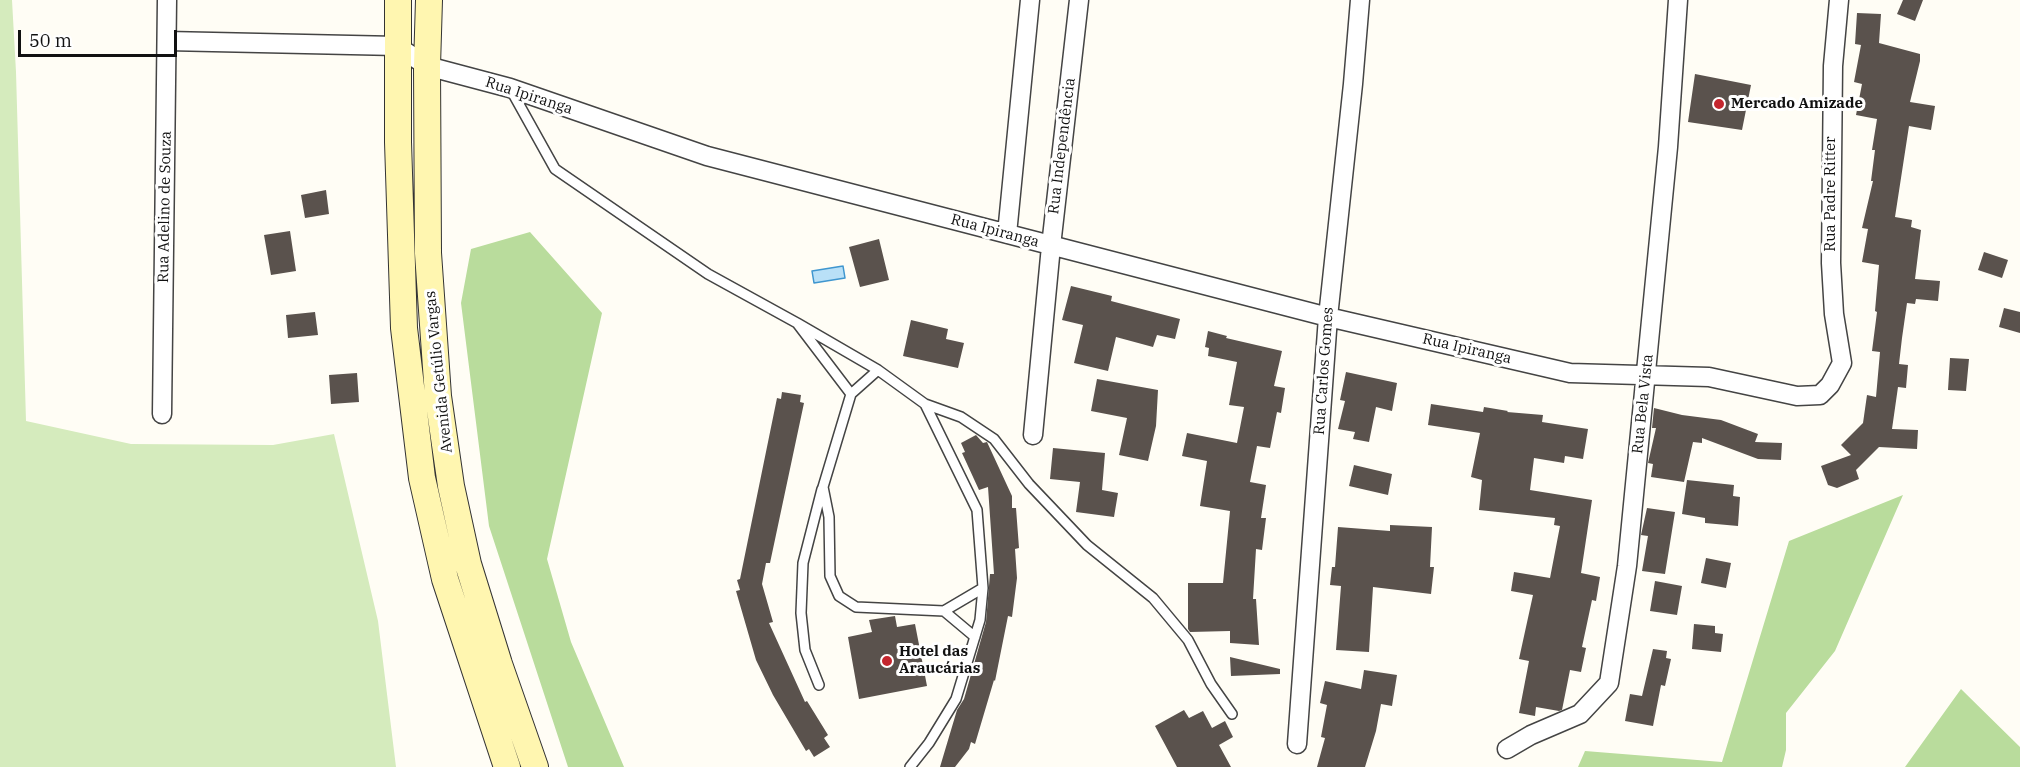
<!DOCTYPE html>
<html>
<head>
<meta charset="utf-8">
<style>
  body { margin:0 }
  #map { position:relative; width:2020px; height:767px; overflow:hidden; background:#fffdf5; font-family:"IBM Plex Serif",serif }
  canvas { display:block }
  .scale { position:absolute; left:18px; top:30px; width:159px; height:27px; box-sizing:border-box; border:3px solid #111; border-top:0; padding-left:8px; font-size:18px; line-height:21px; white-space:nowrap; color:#111; -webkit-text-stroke:4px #fff; paint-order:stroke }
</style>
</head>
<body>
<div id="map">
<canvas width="2020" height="767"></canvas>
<div class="scale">50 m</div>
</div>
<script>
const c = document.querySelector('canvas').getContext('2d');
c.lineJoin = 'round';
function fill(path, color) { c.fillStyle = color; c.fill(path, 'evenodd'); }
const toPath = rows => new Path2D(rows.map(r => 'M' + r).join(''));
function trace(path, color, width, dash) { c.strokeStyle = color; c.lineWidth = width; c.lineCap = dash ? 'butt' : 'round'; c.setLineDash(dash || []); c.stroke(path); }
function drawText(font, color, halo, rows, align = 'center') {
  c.font = font + ' "IBM Plex Serif",serif'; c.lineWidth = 6; c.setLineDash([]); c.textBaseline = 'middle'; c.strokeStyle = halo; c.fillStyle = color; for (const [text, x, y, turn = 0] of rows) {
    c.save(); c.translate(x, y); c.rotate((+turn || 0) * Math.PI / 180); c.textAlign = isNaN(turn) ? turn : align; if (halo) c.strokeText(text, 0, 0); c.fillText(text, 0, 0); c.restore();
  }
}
const green = toPath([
  [0,0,12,0,16,72,26,421,131,444,273,445,334,434,378,621,396,767,0,767]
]);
const forest = toPath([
  [530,232,602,313,547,559,571,642,624,767,568,767,489,526,461,303,471,249],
  [1903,495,1835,651,1786,713,1786,750,1782,767,1578,767,1585,751,1722,762,1789,541],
  [1961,689,2020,747,2020,767,1905,767]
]);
const water = toPath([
  [843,266,845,278,814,283,812,271,843,266]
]);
const building = toPath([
  [1903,0,1923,0,1915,21,1897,14],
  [1857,13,1881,14,1879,43,1920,54,1920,61,1910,102,1935,106,1931,130,1909,126,1895,217,1912,220,1911,227,1921,230,1915,279,1940,281,1938,301,1916,299,1915,304,1907,303,1902,338,1899,364,1908,365,1906,388,1898,387,1892,429,1918,430,1917,449,1879,447,1856,470,1859,479,1837,488,1828,485,1821,466,1851,455,1841,445,1863,423,1867,395,1876,397,1880,352,1872,351,1877,312,1875,311,1879,265,1862,262,1868,229,1862,228,1873,181,1871,181,1875,150,1872,150,1877,119,1856,115,1862,84,1854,82,1861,45,1855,44],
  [1695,74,1751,85,1742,130,1688,122],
  [326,190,329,214,305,218,301,195],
  [290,231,296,271,271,275,264,235],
  [879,239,889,280,860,287,849,247],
  [1984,252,2008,260,2002,278,1978,270],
  [1071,286,1112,296,1111,301,1180,319,1175,339,1157,335,1153,347,1116,337,1108,371,1074,363,1083,325,1062,320],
  [2004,308,2020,312,2020,333,1999,327],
  [315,312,318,335,288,338,286,315],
  [911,320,948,329,946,339,964,343,958,368,903,356],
  [1208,331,1227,336,1226,338,1282,351,1274,386,1285,388,1281,413,1277,412,1270,448,1257,446,1250,482,1266,485,1261,518,1266,518,1262,550,1256,549,1253,599,1256,599,1259,645,1230,643,1230,631,1190,632,1188,629,1188,583,1223,583,1230,511,1200,506,1207,461,1182,456,1187,433,1237,443,1244,407,1229,405,1237,362,1208,356,1209,348,1205,347],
  [1950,358,1969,359,1966,391,1948,390],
  [1346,372,1397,383,1392,411,1376,407,1369,442,1353,439,1355,432,1338,429,1345,401,1340,400],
  [357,373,359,402,331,404,329,375],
  [1097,379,1158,390,1156,426,1148,461,1119,455,1127,418,1091,411],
  [782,392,801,395,800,402,804,403,770,563,766,563,762,584,773,622,769,623,805,702,807,701,828,735,824,738,830,747,814,757,809,749,806,751,773,695,756,660,736,591,740,590,737,580,740,579,777,398,781,399],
  [1431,404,1483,412,1484,407,1508,411,1507,412,1543,415,1542,422,1588,429,1583,459,1565,456,1564,463,1534,458,1530,490,1592,500,1581,573,1600,577,1596,601,1592,600,1582,647,1586,648,1581,672,1570,670,1562,710,1559,711,1536,707,1535,716,1519,713,1529,661,1519,659,1533,595,1511,591,1514,572,1550,578,1560,526,1554,525,1555,518,1479,510,1482,480,1471,477,1480,433,1428,425],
  [1654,408,1682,415,1721,420,1758,434,1755,442,1782,443,1781,460,1758,459,1702,438,1702,443,1693,442,1684,482,1651,477,1653,464,1648,463,1656,428,1652,428],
  [976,435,983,443,987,442,1012,496,1012,508,1016,508,1019,548,1015,549,1017,578,1012,617,1008,616,995,681,994,680,975,744,971,742,969,749,955,767,940,767,957,710,964,699,986,622,990,574,994,574,988,487,979,490,962,453,965,452,961,443],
  [1053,448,1105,453,1102,490,1118,493,1114,517,1076,512,1080,482,1050,479],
  [1354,465,1392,474,1388,495,1349,486],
  [1687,480,1734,485,1733,496,1740,497,1738,526,1705,523,1705,518,1682,514],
  [1647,508,1675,512,1665,574,1642,571,1648,536,1641,535],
  [1390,525,1432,527,1430,567,1434,567,1431,594,1373,587,1369,652,1336,650,1341,586,1330,585,1332,567,1335,567,1338,527,1390,531],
  [1706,558,1731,563,1726,588,1701,583],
  [1655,581,1682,586,1677,615,1650,611],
  [895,616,897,627,915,624,927,686,859,699,848,637,872,632,869,620],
  [1694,624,1715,626,1715,633,1723,634,1721,652,1692,649],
  [1653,649,1667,651,1666,658,1671,659,1665,686,1661,685,1653,726,1625,721,1630,694,1642,696],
  [1230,657,1280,669,1280,674,1231,676],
  [1364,670,1397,675,1392,706,1381,704,1376,731,1365,767,1317,767,1325,738,1321,737,1327,705,1320,703,1325,681,1361,689],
  [1184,710,1189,718,1203,711,1212,728,1225,721,1233,737,1219,745,1231,767,1177,767,1155,726]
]);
const lane = toPath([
  [511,90,555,169,708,274,797,323,878,370,925,404,977,510,983,588,944,611,856,607,839,596,830,576,829,517,823,487,851,394,797,323],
  [851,394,878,370],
  [925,404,961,417,994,439,1029,484,1087,545,1153,598,1188,640,1211,684,1232,714],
  [944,611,975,637],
  [819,685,805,650,801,613,803,563,822,489],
  [910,767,929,743,956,699,980,620,983,588]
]);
const street = toPath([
  [167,41,397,46,427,66,510,88,707,156,1328,317,1570,373,1709,377,1797,396,1820,395,1830,385,1842,363,1834,314,1831,263,1833,66,1839,0],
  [1007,234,1030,0],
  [162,414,167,0],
  [1033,435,1051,246,1079,0],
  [1297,744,1328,317,1353,84,1360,0],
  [1507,749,1531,735,1580,714,1609,683,1627,566,1668,147,1678,0]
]);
const secondary = toPath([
  [398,0,398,142,404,328,422,478,445,579,507,767],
  [429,0,427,66,428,253,438,396,451,486,468,564,499,664,535,767]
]);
const markers = [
  [1719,104,6,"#c4262e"],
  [887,661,6,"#c4262e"]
];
const streetNames = [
  ["Rua Ipiranga",529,96,18],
  ["Rua Independência",1062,146,-83],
  ["Rua Padre Ritter",1831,194,-90],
  ["Rua Adelino de Souza",165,207,-89],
  ["Rua Ipiranga",995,231,15],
  ["Rua Ipiranga",1467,349,13],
  ["Rua Carlos Gomes",1324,371,-86],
  ["Avenida Getúlio Vargas",439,372,-96],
  ["Rua Bela Vista",1643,404,-84]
];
const poiNames = [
  ["Mercado Amizade",1731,104],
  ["Hotel das",899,652],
  ["Araucárias",899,669]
];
fill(green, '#d5ebbd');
fill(forest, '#b9dc9c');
fill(water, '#b9e0f7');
trace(water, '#3f96cf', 1.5);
fill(building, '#5a524d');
trace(lane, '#444', 12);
trace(street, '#444', 21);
trace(secondary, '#333', 28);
trace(lane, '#fff', 9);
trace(street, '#fff', 18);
trace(secondary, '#fff6b0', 26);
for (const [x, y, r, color] of markers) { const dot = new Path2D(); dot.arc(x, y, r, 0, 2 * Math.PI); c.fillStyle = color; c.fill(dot); trace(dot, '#fff', 2); }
drawText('15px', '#111', '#fff', streetNames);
drawText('bold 15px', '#111', '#fff', poiNames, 'left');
</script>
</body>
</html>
